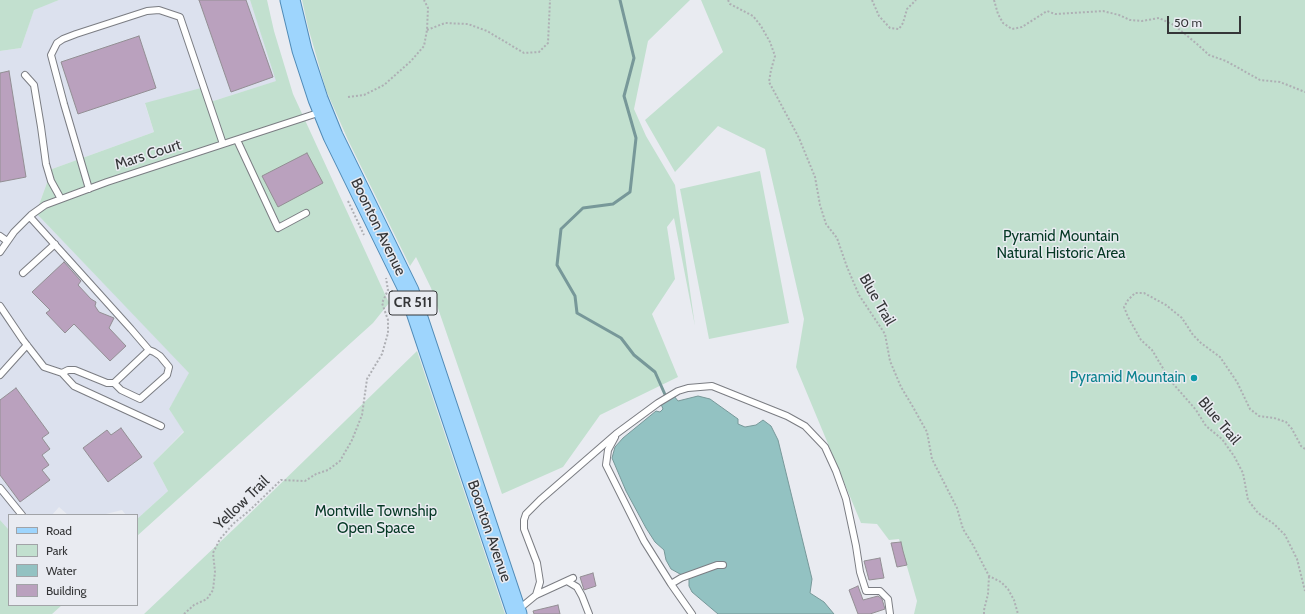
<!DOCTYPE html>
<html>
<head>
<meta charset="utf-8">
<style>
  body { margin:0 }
  #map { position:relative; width:1305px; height:614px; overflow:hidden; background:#e9ebf1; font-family:Cabin,sans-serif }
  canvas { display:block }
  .legend { position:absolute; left:8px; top:514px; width:130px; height:92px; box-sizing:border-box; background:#e9ebf1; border:1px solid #a1a3a7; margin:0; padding:5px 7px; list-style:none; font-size:12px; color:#353638 }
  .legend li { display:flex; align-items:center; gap:8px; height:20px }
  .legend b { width:20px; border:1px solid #a1a3a7 }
  .scale { position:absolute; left:1167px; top:16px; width:74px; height:18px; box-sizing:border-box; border:2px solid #353638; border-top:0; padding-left:5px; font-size:12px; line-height:14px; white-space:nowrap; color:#353638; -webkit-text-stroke:3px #e9ebf1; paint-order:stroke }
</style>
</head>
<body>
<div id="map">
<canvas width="1305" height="614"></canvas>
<ul class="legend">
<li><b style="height:5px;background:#9ed5fd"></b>Road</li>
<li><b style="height:11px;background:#c2e0cf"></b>Park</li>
<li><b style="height:11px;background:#93c2c2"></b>Water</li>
<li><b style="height:11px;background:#baa1be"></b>Building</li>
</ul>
<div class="scale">50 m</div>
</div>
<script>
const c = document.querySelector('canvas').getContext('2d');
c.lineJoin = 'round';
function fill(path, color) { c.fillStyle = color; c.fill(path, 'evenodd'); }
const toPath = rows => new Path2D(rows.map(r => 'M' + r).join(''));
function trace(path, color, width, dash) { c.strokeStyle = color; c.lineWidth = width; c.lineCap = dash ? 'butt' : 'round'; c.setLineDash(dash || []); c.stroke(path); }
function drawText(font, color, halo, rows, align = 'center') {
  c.font = font + ' Cabin,sans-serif'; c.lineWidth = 3; c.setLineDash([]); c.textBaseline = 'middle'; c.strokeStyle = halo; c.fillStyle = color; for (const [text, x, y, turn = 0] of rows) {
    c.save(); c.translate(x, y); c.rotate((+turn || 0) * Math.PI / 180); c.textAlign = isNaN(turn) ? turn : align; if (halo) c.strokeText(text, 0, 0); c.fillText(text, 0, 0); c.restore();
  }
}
const built = toPath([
  [59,0,250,0,277,81,207,103,145,104,154,132,52,169,36,213,190,373,169,409,184,431,153,463,168,491,137,519,137,515,126,515,122,510,102,515,68,515,59,507,52,515,9,515,9,530,0,520,0,51,21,48,34,9]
]);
const green = toPath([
  [0,0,59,0,34,10,21,48,0,51],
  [250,0,267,0,274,31,293,94,389,303,373,323,137,536,137,519,168,491,153,463,184,432,169,409,189,373,36,213,52,169,154,132,145,103,201,88,207,103,276,81],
  [302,0,690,0,648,41,634,109,646,136,675,185,695,326,674,218,667,227,675,279,652,314,678,377,600,415,563,467,502,494,431,288,416,257,410,266,348,140,326,90,308,27],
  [701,0,1305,0,1305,614,914,614,917,601,899,539,889,540,877,524,861,523,796,367,804,319,765,149,718,126,675,172,645,120,723,52],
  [760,171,789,323,709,339,680,189],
  [417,351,505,614,144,614,237,526],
  [0,520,9,530,9,605,62,605,52,614,0,614]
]);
const water = toPath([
  [674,396,678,401,698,396,710,399,738,419,738,424,745,427,756,425,763,420,771,426,778,440,812,579,810,593,824,602,834,614,718,614,692,592,689,586,689,579,671,569,666,560,664,550,655,542,646,528,626,491,612,458,615,447,623,438,656,411,660,412,663,409,661,404,674,396]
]);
const stream = toPath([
  [620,0,634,58,624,96,636,138,630,192,613,204,583,208,561,229,557,265,575,296,577,313,621,338,634,355,655,372,667,399]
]);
const building = toPath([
  [199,0,246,0,273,77,231,92,199,0],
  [139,36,156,88,78,114,61,62,139,36],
  [9,71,26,177,0,182,0,73,9,71],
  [307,153,323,183,278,207,262,176,307,153],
  [64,262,81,281,78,285,91,299,96,302,95,306,99,312,114,318,109,328,126,346,110,361,74,324,65,333,46,313,50,310,32,292,64,262],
  [16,388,49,433,42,438,50,449,42,455,49,465,42,470,50,480,20,502,0,475,0,400,16,388],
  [121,428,142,457,108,482,83,448,107,430,111,435,121,428],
  [901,542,903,551,907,565,897,567,891,543,901,542],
  [880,558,884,578,869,580,864,561,880,558],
  [593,573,596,586,584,590,580,577,593,573],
  [858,586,863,600,878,596,882,599,885,609,870,614,858,614,849,590,858,586],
  [558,605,560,614,534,614,533,611,558,605]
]);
const path = toPath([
  [728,0,730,4,753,16,761,26,770,42,775,56,771,70,769,82,799,138,815,177,820,205,826,224,837,238,847,267,859,295,885,334,890,361,901,387,913,407,927,432,932,459,957,508,963,529,973,545,989,576,1001,582,1008,589,1014,600,1018,614],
  [872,0,879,16,890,28,899,29,903,23,907,9,916,0],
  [994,0,998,14,1003,23,1012,29,1022,27,1047,11,1055,14,1103,11,1119,15,1130,20,1142,21,1159,18,1174,25,1197,44,1209,55,1226,61,1260,80,1280,82,1305,92],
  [427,30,445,23,468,24,487,31,524,53,539,52,548,43,550,0],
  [348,97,364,95,384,85,411,61,424,46,427,30,428,8,424,0],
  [348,201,364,235],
  [1305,449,1301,446,1292,429,1286,422,1274,418,1259,416,1250,409,1237,382,1220,357,1201,343,1193,335,1182,318,1166,305,1144,293,1135,293,1128,300,1124,307,1128,317,1141,340,1152,350,1170,380,1196,410,1206,426,1222,439,1234,456,1243,473,1248,500,1258,513,1274,524,1285,535,1297,559,1305,591],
  [184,614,194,605,207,599,213,590,215,572,213,553,220,539,233,524,250,510,281,480,305,481,316,474,328,470,340,461,352,440,362,415,367,379,382,354,388,333,388,320,382,303,388,290,386,278],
  [984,614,984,610,988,594,989,576]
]);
const service = toPath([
  [25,75,34,85,41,127,46,164,51,181,61,199],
  [237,140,278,228,306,213],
  [89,189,64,104,51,55,57,43,63,39,76,34,147,11,159,10,180,17,223,144],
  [0,236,7,241],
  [0,252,14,232,31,215,45,205,107,182,321,112],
  [23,273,55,244],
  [0,306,23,340,44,367,62,373,68,370,75,370,107,383,114,383,149,350,131,329,30,217],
  [62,373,74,386,161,426],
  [0,375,27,345],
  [114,383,121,390,140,399,167,375,169,367,160,356,154,352,149,350],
  [615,437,608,450,606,465,644,541,671,584,692,614],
  [0,488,22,515],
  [567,581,577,587,582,596,589,614],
  [671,584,681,578,717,565,723,565],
  [536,595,540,582,537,563,524,529,524,520,526,514,540,500,616,434,658,403,678,391,688,388,712,386,787,416,805,426,825,447,836,471,846,499,856,546,860,572,866,591,880,591,888,599,890,614],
  [519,609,536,595,573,578]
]);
const primary = toPath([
  [290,0,302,50,318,99,333,136,409,291,517,614]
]);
const markers = [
  [1194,378,4,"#0f9aa8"]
];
const shields = [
  [413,303,48]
];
const shieldNames = [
  ["CR 511",413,303]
];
const streetNames = [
  ["Mars Court",148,155,-18],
  ["Boonton Avenue",378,227,64],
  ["Blue Trail",877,300,60],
  ["Blue Trail",1219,421,50],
  ["Yellow Trail",242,503,-44],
  ["Boonton Avenue",489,531,71]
];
const parkNames = [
  ["Pyramid Mountain",1061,237],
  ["Natural Historic Area",1061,254],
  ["Montville Township",376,512],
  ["Open Space",376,529]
];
const cultureNames = [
  ["Pyramid Mountain",1186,378]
];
fill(built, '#dce1ee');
fill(green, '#c2e0cf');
fill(water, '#93c2c2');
trace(water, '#779899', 1);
trace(stream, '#779899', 3);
fill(building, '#baa1be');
trace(building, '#938f94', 1);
trace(service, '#7b7d83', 8);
trace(primary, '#508bb7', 21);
trace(path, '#aeafb4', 2, [2, 2]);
trace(service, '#fff', 6);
trace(primary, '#9ed5fd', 19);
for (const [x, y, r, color] of markers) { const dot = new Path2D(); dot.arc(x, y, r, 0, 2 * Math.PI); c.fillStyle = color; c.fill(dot); trace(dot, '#e9ebf1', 1.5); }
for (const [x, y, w] of shields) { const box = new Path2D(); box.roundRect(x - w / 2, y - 12, w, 24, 3); c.fillStyle = '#e9ebf1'; c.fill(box); trace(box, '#353638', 1); }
drawText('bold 14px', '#353638', null, shieldNames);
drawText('15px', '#353638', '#e9ebf1', streetNames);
drawText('15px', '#053925', '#e9ebf1', parkNames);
drawText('15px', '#0d838f', '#e9ebf1', cultureNames, 'right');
</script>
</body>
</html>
